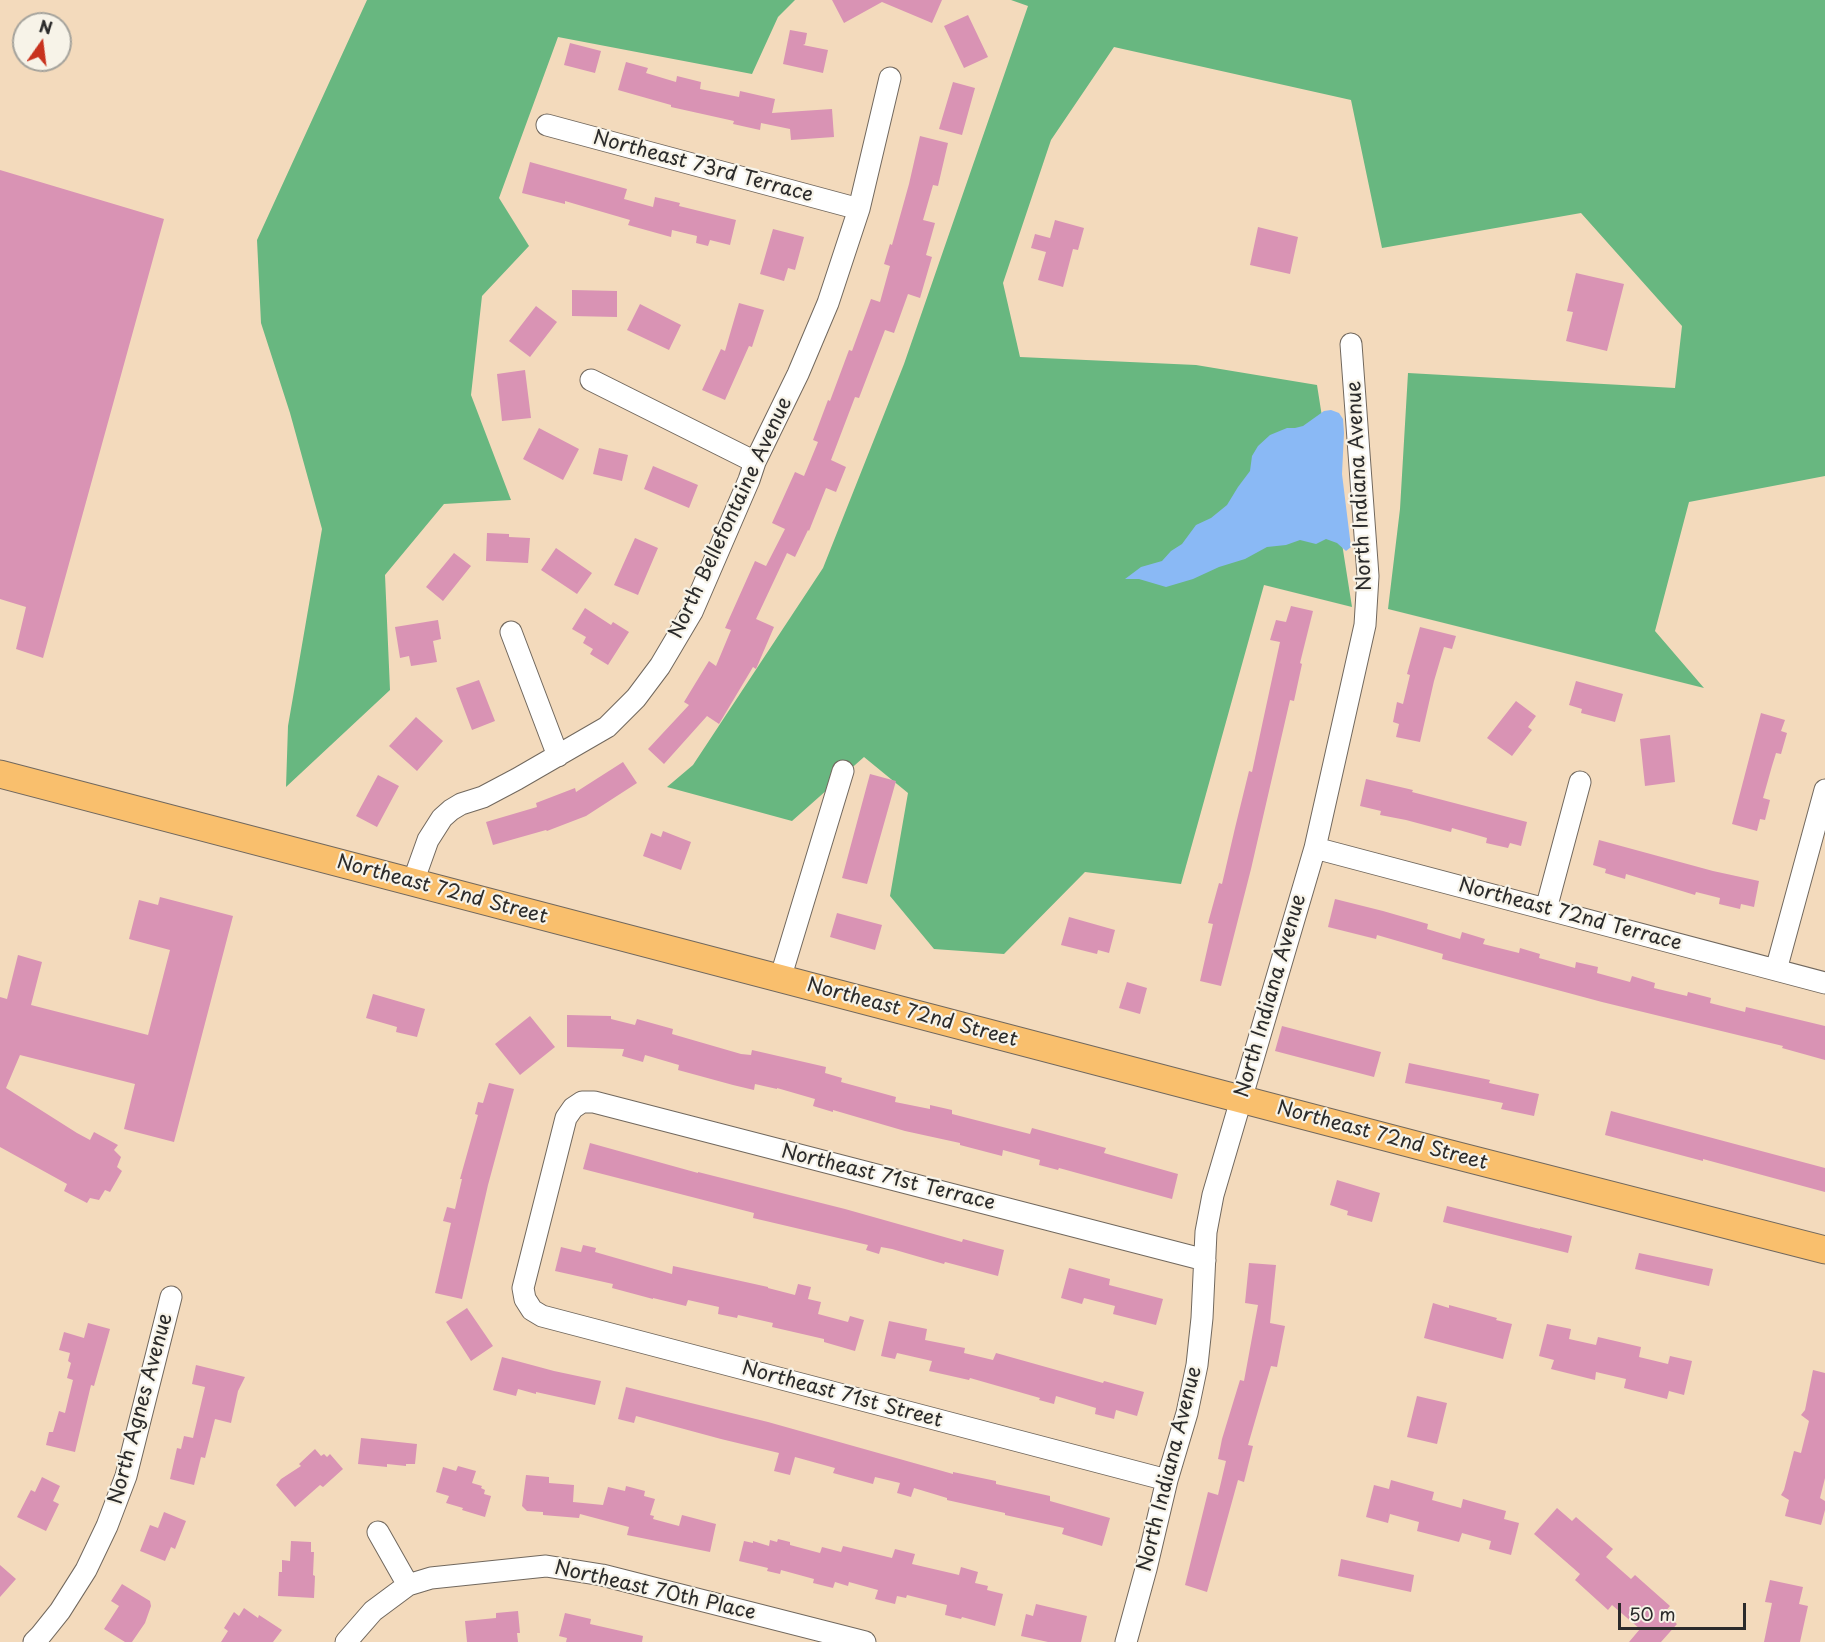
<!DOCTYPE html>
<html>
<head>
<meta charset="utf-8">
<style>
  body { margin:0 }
  #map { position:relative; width:1825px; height:1642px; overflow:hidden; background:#f3dabc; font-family:"Playpen Sans",sans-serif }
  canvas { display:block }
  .north { position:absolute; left:12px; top:12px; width:60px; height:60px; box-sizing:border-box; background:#f7f3e8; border:2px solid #a5a39c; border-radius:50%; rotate:14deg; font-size:16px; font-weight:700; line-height:24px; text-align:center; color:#2b2b2b }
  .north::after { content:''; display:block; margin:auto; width:21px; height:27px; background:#c8321e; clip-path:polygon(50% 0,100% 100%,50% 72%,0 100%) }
  .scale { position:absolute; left:1618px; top:1603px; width:128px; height:27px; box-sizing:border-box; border:3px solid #2b2b2b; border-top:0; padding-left:8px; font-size:18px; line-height:21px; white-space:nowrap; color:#2b2b2b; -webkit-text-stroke:4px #f7f3e8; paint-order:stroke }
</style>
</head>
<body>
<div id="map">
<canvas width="1825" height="1642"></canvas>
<div class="north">N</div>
<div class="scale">50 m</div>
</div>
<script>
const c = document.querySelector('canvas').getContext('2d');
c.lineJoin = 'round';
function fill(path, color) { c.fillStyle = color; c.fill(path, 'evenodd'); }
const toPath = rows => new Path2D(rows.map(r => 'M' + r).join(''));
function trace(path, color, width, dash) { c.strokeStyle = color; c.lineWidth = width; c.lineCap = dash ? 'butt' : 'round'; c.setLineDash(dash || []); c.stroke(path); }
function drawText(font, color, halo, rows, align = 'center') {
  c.font = font + ' "Playpen Sans",sans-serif'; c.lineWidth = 4.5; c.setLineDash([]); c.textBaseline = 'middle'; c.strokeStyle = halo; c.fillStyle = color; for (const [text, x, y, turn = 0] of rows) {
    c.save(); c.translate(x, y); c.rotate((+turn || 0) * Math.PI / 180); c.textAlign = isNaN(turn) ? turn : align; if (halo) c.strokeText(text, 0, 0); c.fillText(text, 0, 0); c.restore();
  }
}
const forest = toPath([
  [367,0,795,0,778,17,752,74,558,37,499,198,529,246,482,296,471,395,511,500,444,504,385,575,390,690,286,787,288,726,322,529,290,413,261,323,257,240],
  [1011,0,1825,0,1825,476,1689,502,1655,631,1704,688,1388,609,1400,509,1408,373,1675,388,1682,326,1581,213,1382,248,1351,100,1114,47,1051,140,1003,283,1020,357,1196,365,1317,385,1352,607,1264,585,1181,884,1085,872,1004,954,934,949,890,896,908,793,864,757,792,821,667,787,693,765,823,568,904,364,1028,6]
]);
const water = toPath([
  [1331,410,1339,413,1343,419,1344,433,1342,474,1351,547,1346,551,1337,543,1326,539,1316,544,1300,540,1286,545,1267,547,1245,559,1219,567,1193,579,1166,587,1139,579,1125,579,1141,567,1162,561,1171,551,1182,544,1196,525,1211,518,1227,505,1238,487,1250,471,1252,456,1258,446,1270,435,1287,428,1295,428,1303,426,1324,411]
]);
const building = toPath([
  [832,0,942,0,932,23,882,2,844,23],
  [968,15,988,57,964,68,944,26],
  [790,30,807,33,805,44,803,45,828,50,823,73,783,64],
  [570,43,601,51,595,73,564,65],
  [626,62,648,68,646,73,676,82,677,76,701,82,700,89,739,97,740,91,775,99,772,113,832,109,834,137,791,140,790,129,761,123,760,130,733,124,734,121,671,107,671,105,618,90],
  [953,82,975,88,962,135,939,129],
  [920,136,948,143,938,186,933,185,923,220,935,223,926,255,932,257,920,298,908,294,894,333,885,330,859,398,855,397,831,460,846,467,836,492,826,488,809,531,808,530,795,557,787,553,756,619,774,627,756,669,753,667,719,724,707,716,664,764,648,749,689,705,684,702,709,661,716,666,731,630,725,628,755,561,766,566,785,529,772,523,795,472,804,476,818,442,813,440,828,400,830,401,849,350,852,351,871,299,880,302,890,266,884,264,890,244,892,245,909,184],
  [530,162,627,189,624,199,653,207,655,197,680,203,679,206,736,220,730,245,710,240,708,246,696,243,697,236,672,230,671,237,628,225,630,220,565,201,565,204,522,193],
  [0,170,164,219,43,658,16,649,26,607,0,599],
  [1055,220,1084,228,1078,250,1073,249,1063,287,1038,280,1046,252,1031,248,1035,234,1050,238],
  [1258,227,1298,237,1290,274,1250,265],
  [773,229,804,237,795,270,788,268,784,281,760,274],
  [1576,273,1624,284,1607,351,1566,341,1573,312,1567,311],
  [572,290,617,291,617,317,572,316],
  [739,303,764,310,752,347,749,346,725,400,702,390,721,349,725,351],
  [640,304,681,325,669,350,627,330],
  [536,306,557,322,530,357,509,341],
  [525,370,531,418,502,421,497,374],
  [539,428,579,449,563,480,523,459],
  [599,448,628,455,622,481,593,474],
  [653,466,698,485,689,508,644,489],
  [487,533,509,534,509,537,530,538,528,563,486,561],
  [635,538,658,548,638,595,614,585],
  [556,548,592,573,577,594,541,570],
  [454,553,471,566,443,601,426,587],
  [1291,606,1313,611,1300,663,1302,664,1294,701,1290,700,1251,869,1221,986,1200,981,1213,924,1208,923,1219,883,1222,884,1235,828,1249,771,1252,772,1264,716,1280,642,1270,640,1276,620,1286,622],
  [585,608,611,625,613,622,629,632,608,665,590,654,593,649,583,643,586,637,572,629],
  [438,620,441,639,433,641,437,662,411,666,409,656,400,658,395,627],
  [1420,627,1456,636,1452,649,1444,647,1434,681,1420,742,1396,737,1399,724,1393,722,1397,702,1403,704,1410,675,1407,674],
  [479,680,495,721,472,730,456,688],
  [1576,681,1623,694,1615,722,1581,713,1582,709,1569,705],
  [1516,701,1536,716,1528,727,1532,730,1512,756,1487,738],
  [1761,713,1785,720,1781,731,1787,733,1781,754,1776,753,1772,766,1763,798,1770,800,1765,820,1760,819,1757,831,1732,824],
  [416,717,443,741,417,771,389,746],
  [1670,735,1675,782,1645,786,1640,739],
  [623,762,637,783,586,816,547,831,546,830,493,845,486,822,537,807,536,803,575,788,576,792],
  [870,774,896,781,867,884,842,878],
  [378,775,399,786,377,827,356,816],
  [1366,779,1413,790,1412,792,1527,822,1521,846,1510,843,1508,848,1486,843,1487,838,1452,828,1451,832,1406,820,1380,815,1381,811,1360,806],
  [663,831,691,842,681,870,643,856,651,833,661,837],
  [1599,840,1713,871,1759,881,1754,907,1741,904,1740,909,1719,904,1720,898,1696,892,1695,895,1626,874,1625,879,1605,873,1606,869,1593,865],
  [160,897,233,916,174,1142,124,1129,135,1084,20,1055,6,1088,77,1133,90,1140,94,1132,118,1145,114,1150,121,1157,117,1167,122,1171,110,1192,105,1190,99,1200,90,1198,87,1203,64,1191,67,1184,0,1147,0,997,7,999,18,955,42,962,31,1005,148,1035,170,950,129,939,139,900,158,905],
  [1335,899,1383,911,1428,924,1427,929,1460,939,1462,932,1485,939,1483,944,1519,953,1520,948,1540,954,1539,958,1575,968,1576,962,1598,967,1597,973,1630,982,1632,976,1655,983,1654,988,1687,996,1688,992,1711,998,1710,1003,1745,1012,1746,1007,1825,1026,1825,1060,1782,1048,1783,1046,1602,1002,1442,959,1443,954,1377,935,1376,939,1328,927],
  [837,913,882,925,875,950,830,937],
  [1069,917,1115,930,1109,953,1098,950,1097,954,1061,945],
  [1127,982,1147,988,1140,1014,1119,1008],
  [373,994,425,1009,417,1037,396,1032,397,1027,366,1018],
  [567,1015,611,1016,611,1019,635,1025,637,1019,673,1029,672,1034,741,1054,751,1055,752,1050,826,1067,825,1073,842,1078,841,1082,896,1097,895,1102,930,1109,930,1105,952,1110,952,1114,1030,1134,1032,1128,1106,1148,1104,1153,1178,1174,1172,1199,1059,1168,1058,1170,1039,1165,1040,1160,1003,1150,1002,1156,960,1145,960,1143,905,1131,833,1110,833,1112,813,1106,815,1099,777,1088,777,1089,755,1084,754,1090,733,1085,678,1070,679,1065,645,1055,643,1062,622,1056,624,1049,567,1047],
  [530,1016,555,1047,520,1075,495,1044],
  [1282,1026,1381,1052,1374,1077,1275,1051],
  [1409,1063,1490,1080,1489,1083,1539,1094,1534,1116,1501,1109,1503,1103,1405,1083],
  [489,1083,514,1089,488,1185,462,1299,435,1293,451,1223,443,1221,447,1207,455,1209,462,1179,460,1179,478,1115,475,1114,478,1102,483,1103],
  [1611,1111,1825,1168,1825,1192,1703,1159,1703,1161,1605,1135],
  [590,1143,698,1173,698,1172,845,1209,962,1242,963,1239,1004,1250,998,1276,945,1262,944,1264,892,1249,881,1247,879,1254,866,1250,868,1245,753,1218,754,1213,583,1169],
  [1337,1180,1380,1193,1372,1222,1347,1215,1348,1211,1330,1205],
  [1447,1206,1540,1229,1540,1228,1572,1236,1568,1253,1443,1222],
  [583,1245,596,1248,595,1252,672,1274,673,1266,768,1287,768,1288,795,1295,798,1284,811,1287,808,1299,821,1302,818,1314,848,1322,850,1316,864,1320,855,1351,824,1342,824,1339,772,1327,773,1323,738,1315,737,1318,718,1314,719,1307,688,1300,686,1306,653,1298,653,1299,612,1288,613,1284,555,1271,561,1247,581,1252],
  [1639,1253,1713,1269,1709,1286,1635,1269],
  [1249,1263,1276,1265,1270,1323,1285,1326,1277,1367,1271,1366,1248,1445,1253,1446,1244,1482,1238,1480,1207,1592,1185,1585,1208,1492,1218,1495,1226,1461,1218,1459,1222,1439,1240,1380,1244,1381,1258,1305,1245,1303],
  [1069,1268,1110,1279,1109,1285,1163,1299,1156,1325,1113,1314,1115,1306,1084,1298,1082,1304,1061,1298],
  [1433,1303,1449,1308,1449,1305,1497,1318,1496,1320,1512,1324,1503,1359,1424,1338],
  [467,1308,493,1346,471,1361,446,1322],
  [889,1321,927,1329,925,1340,965,1348,964,1353,993,1360,996,1353,1103,1383,1104,1381,1144,1392,1137,1416,1116,1410,1114,1419,1095,1414,1096,1408,1056,1396,1054,1404,1039,1400,1040,1398,970,1378,969,1380,929,1371,932,1361,897,1353,895,1359,881,1356],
  [88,1323,110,1329,94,1386,91,1385,75,1452,46,1445,49,1432,53,1432,59,1411,65,1413,73,1380,67,1378,71,1363,68,1361,70,1353,59,1350,64,1332,84,1338],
  [1547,1324,1571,1329,1569,1339,1596,1345,1598,1337,1641,1347,1639,1357,1668,1364,1670,1356,1692,1361,1684,1395,1669,1391,1667,1399,1624,1388,1626,1379,1596,1372,1595,1380,1551,1369,1554,1360,1539,1356],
  [502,1357,554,1371,601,1381,595,1405,536,1392,536,1394,518,1389,516,1396,493,1390],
  [196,1365,245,1377,238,1391,231,1423,215,1419,205,1458,201,1457,194,1485,170,1479,177,1448,181,1449,184,1436,193,1438,205,1387,192,1384],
  [1813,1370,1825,1373,1825,1478,1820,1498,1825,1501,1825,1510,1821,1525,1785,1516,1789,1500,1781,1495,1784,1490,1794,1451,1801,1453,1809,1421,1801,1415,1805,1410],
  [626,1387,768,1422,953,1474,953,1472,996,1481,996,1484,1050,1496,1050,1501,1110,1518,1102,1546,1062,1534,1064,1528,1005,1515,1005,1513,947,1500,947,1498,914,1488,911,1497,897,1493,900,1483,875,1477,873,1484,833,1473,835,1468,795,1457,790,1475,774,1471,779,1453,721,1439,636,1416,634,1423,618,1419],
  [1417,1396,1447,1403,1437,1444,1407,1437],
  [361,1438,417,1444,415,1464,406,1464,406,1466,387,1464,387,1467,358,1464],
  [315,1449,321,1456,324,1454,327,1457,330,1454,343,1469,323,1487,320,1485,295,1507,276,1485,281,1479,301,1466,299,1464],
  [458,1466,476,1471,472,1483,482,1486,481,1488,485,1490,484,1494,491,1496,485,1517,462,1510,463,1508,446,1503,449,1496,436,1492,443,1467,456,1471],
  [526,1475,549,1477,549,1483,574,1485,573,1502,603,1505,608,1487,625,1491,626,1486,645,1491,644,1496,655,1499,650,1515,654,1516,653,1519,679,1526,682,1515,716,1524,710,1552,627,1535,629,1527,580,1514,579,1518,543,1515,543,1512,527,1511,522,1506],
  [42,1477,60,1486,53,1501,59,1504,46,1531,17,1517,31,1490,35,1492],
  [1391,1480,1434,1492,1432,1500,1461,1508,1463,1499,1506,1511,1504,1519,1519,1523,1511,1555,1489,1549,1491,1541,1462,1533,1459,1542,1417,1531,1419,1522,1390,1514,1388,1523,1366,1517,1374,1485,1389,1489],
  [1557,1508,1572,1521,1576,1517,1613,1549,1606,1557,1631,1579,1635,1575,1670,1606,1664,1613,1677,1624,1661,1642,1629,1642,1640,1629,1612,1605,1608,1610,1575,1580,1580,1574,1534,1534],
  [164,1512,186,1521,175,1549,171,1547,165,1561,140,1551,150,1525,158,1528],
  [778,1539,790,1542,790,1545,820,1553,822,1547,841,1552,843,1546,892,1558,895,1549,915,1554,912,1564,955,1574,959,1575,961,1567,978,1572,975,1583,988,1586,987,1590,1003,1594,995,1626,962,1617,961,1619,945,1615,947,1605,907,1595,906,1598,897,1596,895,1604,875,1599,878,1590,849,1582,848,1586,835,1582,833,1588,813,1583,814,1579,781,1570,780,1574,767,1571,768,1568,739,1561,744,1541,753,1543,753,1541,769,1546,770,1540,777,1542],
  [291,1541,311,1542,311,1552,314,1552,313,1575,315,1576,314,1598,278,1596,279,1572,282,1572,282,1560,290,1561],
  [1341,1559,1414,1575,1411,1592,1338,1576],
  [0,1565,16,1579,0,1597],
  [1770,1580,1803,1587,1799,1604,1808,1606,1800,1642,1764,1642,1772,1603,1765,1602],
  [122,1584,150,1601,151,1606,145,1623,132,1642,125,1642,104,1629,119,1606,111,1601],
  [1036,1604,1087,1616,1081,1642,1048,1642,1021,1636,1026,1614,1033,1616],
  [244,1608,258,1618,259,1615,282,1630,273,1642,221,1642,228,1631,224,1628,234,1612,239,1616],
  [518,1611,520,1633,517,1633,518,1642,467,1642,465,1621,496,1618,496,1613],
  [565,1613,591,1619,590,1624,643,1636,642,1642,566,1642,567,1638,559,1636]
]);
const minor = toPath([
  [547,125,859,209],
  [591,380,755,462],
  [511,632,558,756],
  [1315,848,1825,983],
  [413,882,428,840,442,818,451,810,461,804,483,797,517,779,607,727,636,698,660,666,692,612,749,480,755,462,798,374,828,303,859,209,890,78],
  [1546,909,1580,782],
  [1776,970,1825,790],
  [780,979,843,771],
  [1167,1480,542,1316,532,1310,525,1299,523,1288,566,1118,573,1108,582,1102,594,1102,1205,1260],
  [378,1532,408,1585],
  [34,1642,40,1636,60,1611,86,1570,107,1526,126,1476,171,1297],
  [346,1642,373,1611,408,1585,431,1578,546,1566,602,1575,865,1642],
  [1126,1642,1146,1569,1167,1480,1187,1413,1197,1365,1202,1318,1206,1232,1213,1195,1315,848,1365,625,1368,576,1351,344]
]);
const major = toPath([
  [0,774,1435,1150,1825,1250]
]);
const streetNames = [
  ["Northeast 73rd Terrace",703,167,15],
  ["North Indiana Avenue",1360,486,-93],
  ["North Bellefontaine Avenue",731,518,-65],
  ["Northeast 72nd Street",442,890,15],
  ["Northeast 72nd Terrace",1570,915,15],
  ["North Indiana Avenue",1271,996,-74],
  ["Northeast 72nd Street",912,1013,15],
  ["Northeast 72nd Street",1382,1136,15],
  ["Northeast 71st Terrace",888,1178,14],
  ["Northeast 71st Street",842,1395,15],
  ["North Agnes Avenue",141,1409,-75],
  ["North Indiana Avenue",1170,1469,-76],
  ["Northeast 70th Place",655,1591,13]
];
fill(forest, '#68b780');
fill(water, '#8ab9f5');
fill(building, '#d993b4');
trace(minor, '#71685e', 23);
trace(major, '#71685e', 29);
trace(minor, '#fff', 21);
trace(major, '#f9bf6d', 27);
drawText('20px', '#2b2b2b', '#f7f3e8', streetNames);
</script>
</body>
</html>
